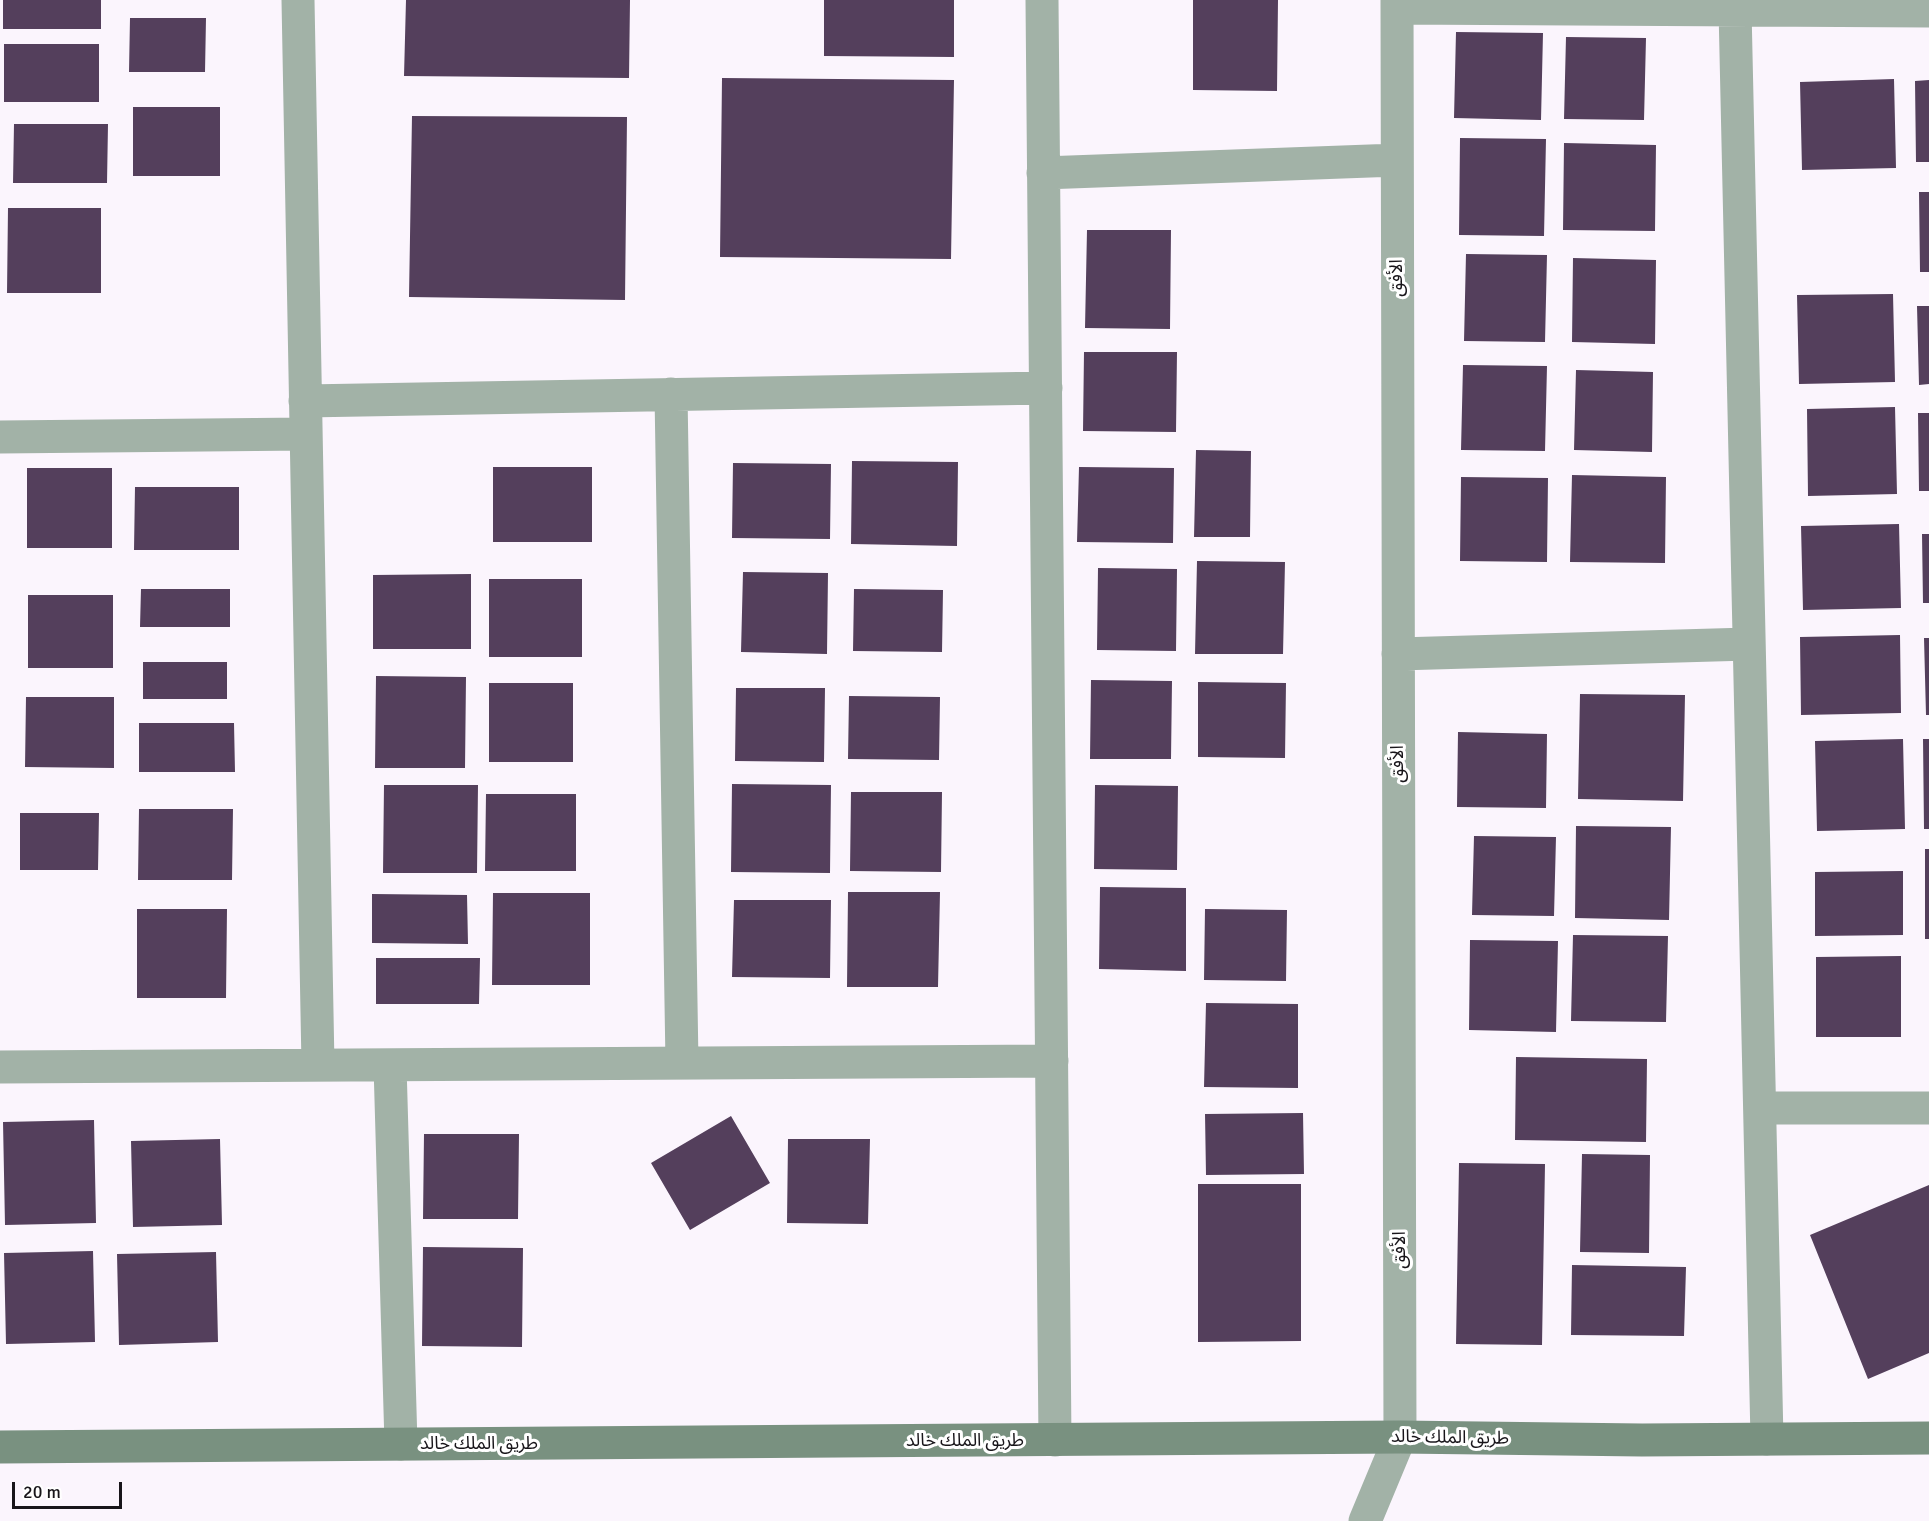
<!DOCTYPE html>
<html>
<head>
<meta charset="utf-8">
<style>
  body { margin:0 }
  #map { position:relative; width:1929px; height:1521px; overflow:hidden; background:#fbf5fd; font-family:Signika,sans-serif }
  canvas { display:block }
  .scale { position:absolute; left:12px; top:1482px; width:110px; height:27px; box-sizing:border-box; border:3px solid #18151a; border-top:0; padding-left:8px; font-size:18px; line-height:21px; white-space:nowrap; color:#18151a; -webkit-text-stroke:4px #fff; paint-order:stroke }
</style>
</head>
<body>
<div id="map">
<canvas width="1929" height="1521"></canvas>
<div class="scale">20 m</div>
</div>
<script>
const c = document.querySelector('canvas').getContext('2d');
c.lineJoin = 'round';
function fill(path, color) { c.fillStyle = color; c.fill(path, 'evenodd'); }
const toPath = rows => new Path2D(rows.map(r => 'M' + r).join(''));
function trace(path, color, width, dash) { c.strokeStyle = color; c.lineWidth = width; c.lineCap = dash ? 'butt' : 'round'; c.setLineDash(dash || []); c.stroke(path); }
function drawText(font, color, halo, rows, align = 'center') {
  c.font = font + ' Signika,"Noto Sans Arabic",sans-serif'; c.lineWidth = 6; c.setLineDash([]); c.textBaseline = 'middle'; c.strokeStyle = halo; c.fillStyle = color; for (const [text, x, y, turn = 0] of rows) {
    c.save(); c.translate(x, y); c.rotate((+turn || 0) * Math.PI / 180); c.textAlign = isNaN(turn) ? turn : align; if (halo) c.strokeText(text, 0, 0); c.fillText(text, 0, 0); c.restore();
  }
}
const building = toPath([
  [3,0,101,0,101,29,3,29],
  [406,0,630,0,629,78,404,76],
  [824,0,954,0,954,57,824,56],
  [1193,0,1278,0,1277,91,1193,90],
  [130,18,206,18,205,72,129,72],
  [1456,32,1543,33,1541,120,1454,118],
  [1566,37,1646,38,1644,120,1564,119],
  [4,44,99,44,99,102,4,102],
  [722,78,954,80,951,259,720,257],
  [1894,79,1896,168,1802,170,1800,82],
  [1929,80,1929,162,1916,162,1915,81],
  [133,107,220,107,220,176,133,176],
  [412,116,627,117,625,300,409,297],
  [14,124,108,124,107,183,13,183],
  [1460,138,1546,139,1544,236,1459,235],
  [1564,143,1656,145,1655,231,1563,230],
  [1919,192,1929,192,1929,272,1920,272],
  [8,208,101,208,101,293,7,293],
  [1087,230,1171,230,1170,329,1085,328],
  [1466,254,1547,255,1545,342,1464,341],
  [1573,258,1656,260,1655,344,1572,342],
  [1893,294,1895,382,1799,384,1797,295],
  [1917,306,1929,306,1929,384,1919,385],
  [1084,352,1177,352,1176,432,1083,431],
  [1463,365,1547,366,1545,451,1461,450],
  [1576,370,1653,372,1652,452,1574,450],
  [1895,407,1897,494,1808,496,1807,409],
  [1918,413,1929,413,1929,491,1919,491],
  [1196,450,1251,451,1250,537,1194,537],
  [852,461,958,462,957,546,851,544],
  [733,463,831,464,830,539,732,538],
  [493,467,592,467,592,542,493,542],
  [1079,467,1174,468,1173,543,1077,542],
  [27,468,112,468,112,548,27,548],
  [1572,475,1666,477,1665,563,1570,562],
  [1461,477,1548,478,1547,562,1460,561],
  [135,487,239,487,239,550,134,550],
  [1899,524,1901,608,1803,610,1801,526],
  [1922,534,1929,534,1929,603,1923,603],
  [1197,561,1285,562,1283,654,1195,654],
  [1098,568,1177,569,1176,651,1097,650],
  [743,572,828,573,827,654,741,652],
  [471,574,471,649,373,649,373,575],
  [489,579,582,579,582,657,489,657],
  [141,589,230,589,230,627,140,627],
  [854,589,943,590,942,652,853,651],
  [28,595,113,595,113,668,28,668],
  [1900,635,1901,713,1801,715,1800,637],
  [1924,638,1929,638,1929,715,1926,715],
  [143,662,227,662,227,699,143,699],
  [376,676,466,677,465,768,375,768],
  [1091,680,1172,681,1171,759,1090,759],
  [1198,682,1286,683,1285,758,1198,757],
  [489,683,573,683,573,762,489,762],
  [736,688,825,688,824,762,735,761],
  [1580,694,1685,695,1683,801,1578,799],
  [849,696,940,697,939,760,848,759],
  [26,697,114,697,114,768,25,767],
  [139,723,234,723,235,772,139,772],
  [1458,732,1547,734,1546,808,1457,807],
  [1903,739,1905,829,1817,831,1815,741],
  [1923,739,1929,739,1929,829,1924,829],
  [732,784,831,785,830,873,731,872],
  [384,785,478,785,477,873,383,873],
  [1095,785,1178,786,1177,870,1094,869],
  [851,792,942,792,941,872,850,871],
  [486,794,576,794,576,871,485,871],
  [139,809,233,809,232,880,138,880],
  [20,813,99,813,98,870,20,870],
  [1576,826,1671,827,1669,920,1575,918],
  [1474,836,1556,837,1554,916,1472,915],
  [1925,849,1929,849,1929,939,1925,939],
  [1903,871,1903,935,1815,936,1815,872],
  [1100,887,1186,888,1186,971,1099,969],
  [848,892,940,892,938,987,847,987],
  [493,893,590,893,590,985,492,985],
  [372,894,467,895,468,944,372,943],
  [734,900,831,900,830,978,732,977],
  [137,909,227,909,226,998,137,998],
  [1205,909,1287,910,1286,981,1204,980],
  [1573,935,1668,936,1666,1022,1571,1021],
  [1470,940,1558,941,1556,1032,1469,1030],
  [1901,956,1901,1037,1816,1037,1816,957],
  [376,958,480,958,479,1004,376,1004],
  [1206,1003,1298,1004,1298,1088,1204,1087],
  [1516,1057,1647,1059,1646,1142,1515,1140],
  [1303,1113,1304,1174,1206,1175,1205,1114],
  [731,1116,770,1183,690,1230,651,1163],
  [94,1120,96,1223,5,1225,3,1122],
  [424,1134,519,1134,518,1219,423,1219],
  [220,1139,222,1225,133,1227,131,1141],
  [788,1139,870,1139,868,1224,787,1223],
  [1582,1154,1650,1155,1649,1253,1580,1252],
  [1459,1163,1545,1164,1542,1345,1456,1344],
  [1198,1184,1301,1184,1301,1341,1198,1342],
  [1929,1185,1929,1353,1868,1379,1810,1235],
  [423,1247,523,1248,522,1347,422,1346],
  [93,1251,95,1342,6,1344,4,1253],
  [216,1252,218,1342,119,1345,117,1254],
  [1572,1265,1686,1267,1684,1336,1571,1335]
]);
const street = toPath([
  [298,0,318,1065],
  [1042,0,1055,1440],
  [1397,8,1929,11],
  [1735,9,1767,1439],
  [1043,173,1397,160],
  [671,394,682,1063],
  [305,401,1046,388],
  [0,437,306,434],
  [1398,654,1749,644],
  [390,1065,401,1444],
  [0,1067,1052,1061],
  [1760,1108,1929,1108],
  [1365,1521,1400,1437,1397,0]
]);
const secondary = toPath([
  [0,1447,1400,1437,1642,1440,1929,1438]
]);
const streetNames = [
  ["الأفق",1397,278,-90],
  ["الأفق",1398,764,-90],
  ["الأفق",1400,1250,-90],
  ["طريق الملك خالد",1450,1438,1],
  ["طريق الملك خالد",965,1441],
  ["طريق الملك خالد",479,1444]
];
fill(building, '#543f5c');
trace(street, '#a2b2a7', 33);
trace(secondary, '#799180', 33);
drawText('18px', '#18151a', '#fff', streetNames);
</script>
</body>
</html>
